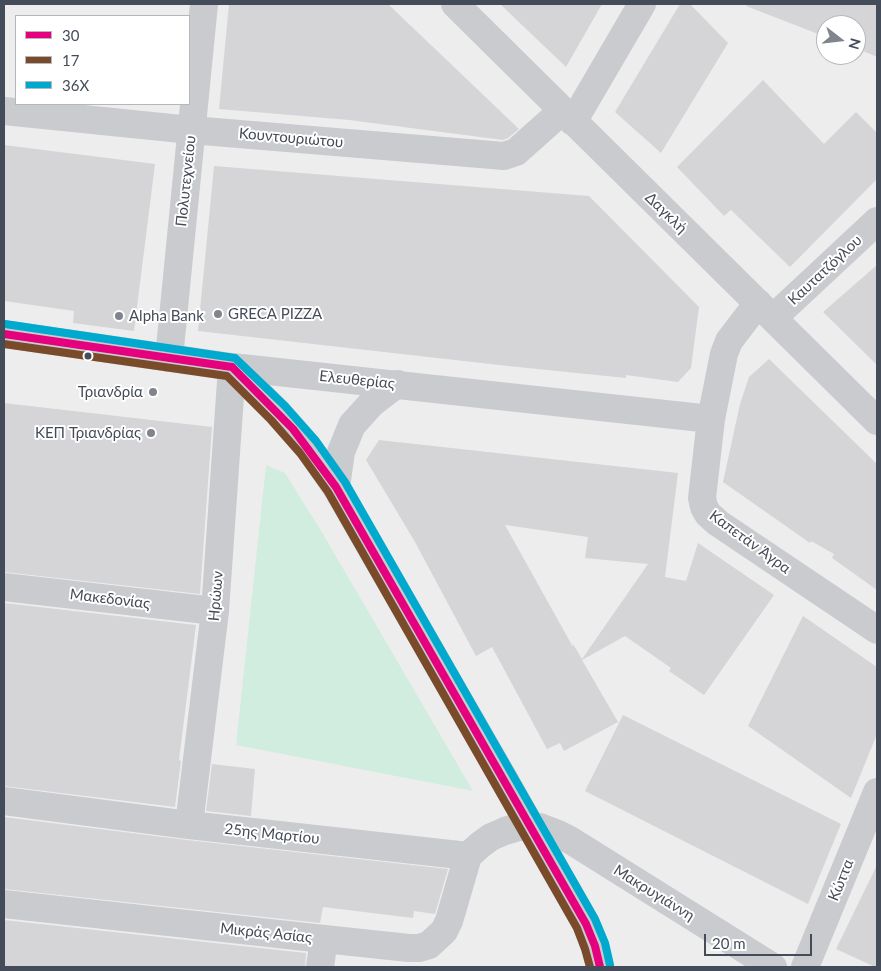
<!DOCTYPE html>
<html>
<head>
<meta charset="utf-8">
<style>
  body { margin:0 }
  #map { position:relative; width:881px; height:971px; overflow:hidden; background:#eeeded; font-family:Lato,sans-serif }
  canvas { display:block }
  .frame { position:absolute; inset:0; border:5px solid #454c59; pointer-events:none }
  .legend { position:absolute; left:15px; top:15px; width:175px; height:90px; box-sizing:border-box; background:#fff; border:1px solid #b5b7bd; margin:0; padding:6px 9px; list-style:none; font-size:15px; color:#454c59 }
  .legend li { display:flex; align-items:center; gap:10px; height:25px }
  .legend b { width:25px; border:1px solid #b5b7bd }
  .north { position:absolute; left:816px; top:15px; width:50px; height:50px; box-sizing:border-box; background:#fff; border:1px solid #b5b7bd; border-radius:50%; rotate:106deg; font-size:14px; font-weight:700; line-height:20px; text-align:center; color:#454c59 }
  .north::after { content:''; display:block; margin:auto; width:18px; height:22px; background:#80848d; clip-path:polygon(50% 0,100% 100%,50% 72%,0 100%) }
  .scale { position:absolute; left:704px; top:934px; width:108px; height:22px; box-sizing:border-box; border:2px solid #454c59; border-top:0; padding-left:6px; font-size:15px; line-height:18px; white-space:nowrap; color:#454c59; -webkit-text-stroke:4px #fff; paint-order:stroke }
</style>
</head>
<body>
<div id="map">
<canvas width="881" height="971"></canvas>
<div class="frame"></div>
<ul class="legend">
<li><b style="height:6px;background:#e5007d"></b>30</li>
<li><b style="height:6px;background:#7a4b2a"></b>17</li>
<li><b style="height:6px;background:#00a9ce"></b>36Χ</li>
</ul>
<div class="north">N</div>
<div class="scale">20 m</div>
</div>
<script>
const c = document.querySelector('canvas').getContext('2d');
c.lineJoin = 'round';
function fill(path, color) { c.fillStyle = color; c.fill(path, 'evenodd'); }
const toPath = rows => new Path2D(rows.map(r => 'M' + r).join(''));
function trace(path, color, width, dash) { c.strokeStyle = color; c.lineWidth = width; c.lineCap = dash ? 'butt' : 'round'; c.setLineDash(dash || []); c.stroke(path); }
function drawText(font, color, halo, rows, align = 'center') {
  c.font = font + ' Lato,sans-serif'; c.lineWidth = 4; c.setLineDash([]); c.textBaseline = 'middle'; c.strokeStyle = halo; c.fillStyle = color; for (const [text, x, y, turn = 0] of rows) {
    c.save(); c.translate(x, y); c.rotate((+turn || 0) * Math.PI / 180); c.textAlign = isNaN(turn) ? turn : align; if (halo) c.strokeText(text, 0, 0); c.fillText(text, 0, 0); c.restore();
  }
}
const green = toPath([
  [266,465,285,473,320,529,473,791,236,745]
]);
const building = toPath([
  [229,4,388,4,519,129,508,138,503,140,349,120,219,109],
  [500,4,602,4,566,67],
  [680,4,690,4,728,43,661,153,615,112],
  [747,4,877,4,877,57,856,48,856,25,826,25,826,37,746,6],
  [763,80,824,144,856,112,877,133,877,179,790,267,731,210,724,216,677,167],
  [4,145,155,164,134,331,73,323,74,311,4,301],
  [214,166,589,196,699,307,691,368,678,382,626,375,626,378,508,366,198,331],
  [877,265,877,365,823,312],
  [769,359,877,464,877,590,832,558,834,554,811,541,810,543,723,482,740,404,749,377],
  [4,403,212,427,200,594,4,572],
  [379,440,678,473,665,577,686,581,698,543,774,595,704,695,669,671,671,668,625,636,582,660,618,722,564,751,560,743,547,749,492,647,476,656,415,542,366,460],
  [505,525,588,537,585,558,648,564,582,659,573,644,573,647],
  [4,603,196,625,179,760,181,761,175,807,4,786],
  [803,616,877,667,877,734,851,798,748,726],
  [623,715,841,824,808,904,585,791],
  [212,764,255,769,251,816,206,811],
  [4,817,187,840,448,869,435,914,414,911,413,918,323,907,320,923,4,889],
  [877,865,877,967,875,967,836,949],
  [4,920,306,953,305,967,4,967]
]);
const minor = toPath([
  [455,4,877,421],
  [4,111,191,130,504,156,516,152,562,111],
  [573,122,642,4],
  [758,303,729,341,724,354,711,419,702,498,704,507,708,514,718,523,877,630],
  [773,318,877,221],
  [169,358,204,4],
  [4,587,215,611],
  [4,801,189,825,468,856,480,845,491,837,505,831,518,827,540,827,558,834,570,840,773,967],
  [189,825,215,611,232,367,711,419],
  [4,904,324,939,409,948,419,948,429,945,444,931,449,921,468,856],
  [320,967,324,939],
  [805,967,877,792]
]);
const tertiary = toPath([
  [4,334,232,367,278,413,308,447,336,487,503,777,586,924,595,946,600,967],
  [336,487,341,452,352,425,371,404,397,384]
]);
const bus1 = toPath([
  [4,334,232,367],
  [232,367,293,429,336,487,586,924,595,946,600,967]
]);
const bus2 = toPath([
  [4,344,227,376,271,420,300,453,328,492,577,928,585,949,590,967]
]);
const bus3 = toPath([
  [5,324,235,358,285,406,316,441,345,482,595,919,605,943,610,965]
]);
const markers = [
  [218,314,5,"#80848d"],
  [119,316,5,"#80848d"],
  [88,356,4.5,"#454c59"],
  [153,392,5,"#80848d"],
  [151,433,5,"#80848d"]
];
const streetNames = [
  ["Κουντουριώτου",291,138,5],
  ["Πολυτεχνείου",186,181,-84],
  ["Δαγκλή",666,213,44],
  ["Καυτατζόγλου",825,270,-43],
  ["Ελευθερίας",357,380,6],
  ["Καπετάν Άγρα",750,542,36],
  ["Ηρώων",216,596,-85],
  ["Μακεδονίας",110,599,7],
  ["25ης Μαρτίου",272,834,6],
  ["Κώττα",841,880,-68],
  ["Μακρυγιάννη",654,893,32],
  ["Μικράς Ασίας",266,933,6]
];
const poiNames = [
  ["GRECA PIZZA",228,314],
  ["Alpha Bank",129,316],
  ["Τριανδρία",143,392,"right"],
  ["ΚΕΠ Τριανδρίας",141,433,"right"]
];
fill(green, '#d1ede0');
fill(building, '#d5d5d7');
trace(minor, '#c9cbce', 28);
trace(tertiary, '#c9cbce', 28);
trace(bus1, '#e5007d', 8);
trace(bus2, '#7a4b2a', 8);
trace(bus3, '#00a9ce', 8);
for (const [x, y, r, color] of markers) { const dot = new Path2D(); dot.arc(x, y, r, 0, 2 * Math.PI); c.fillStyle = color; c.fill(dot); trace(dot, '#fff', 2); }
drawText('15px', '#454c59', '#fff', streetNames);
drawText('15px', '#454c59', '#fff', poiNames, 'left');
</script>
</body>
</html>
